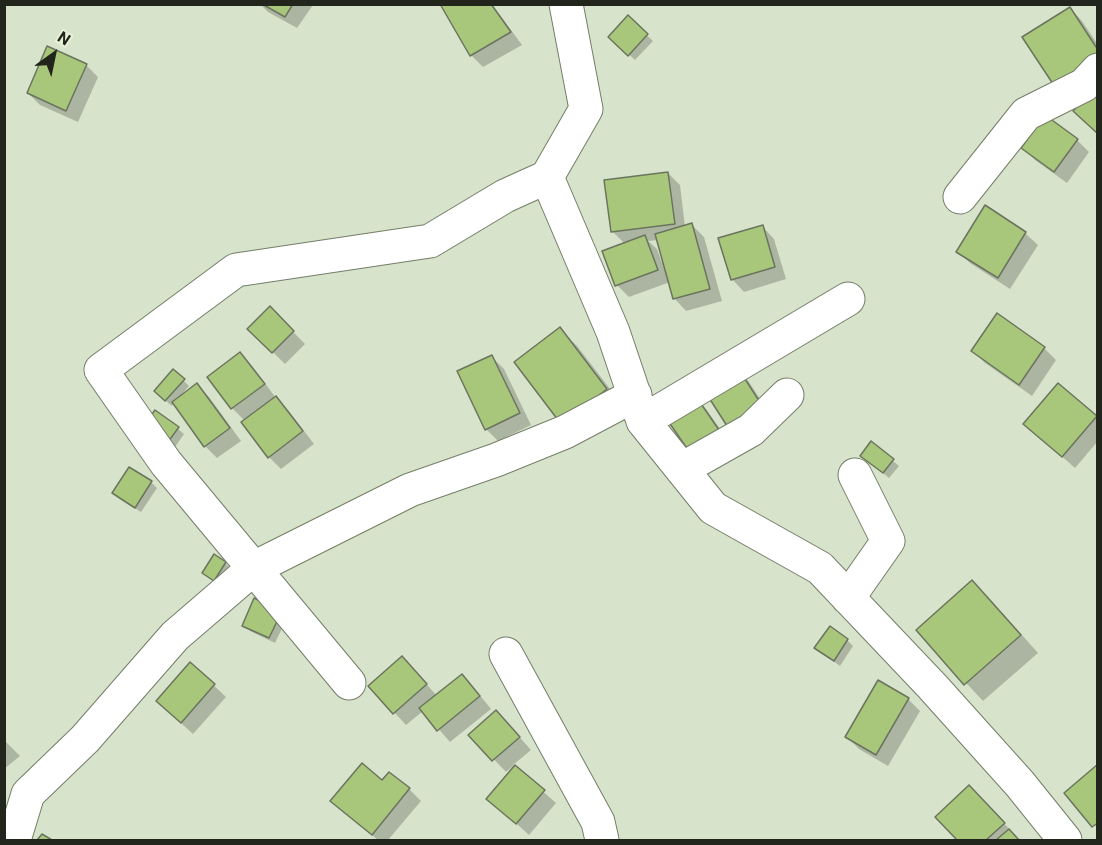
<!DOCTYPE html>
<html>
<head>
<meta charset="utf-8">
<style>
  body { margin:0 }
  #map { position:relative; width:1102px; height:845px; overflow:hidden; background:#d8e3cb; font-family:Roboto,sans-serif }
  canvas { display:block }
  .frame { position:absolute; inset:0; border:6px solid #21251c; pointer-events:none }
  .north { position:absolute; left:24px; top:24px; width:60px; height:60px; -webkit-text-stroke:4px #e6f1d8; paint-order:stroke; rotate:33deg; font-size:16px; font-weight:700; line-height:24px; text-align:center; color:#21251c }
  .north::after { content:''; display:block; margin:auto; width:21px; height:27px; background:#21251c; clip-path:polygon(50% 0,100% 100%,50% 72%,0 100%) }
</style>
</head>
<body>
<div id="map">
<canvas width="1102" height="845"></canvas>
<div class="frame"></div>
<div class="north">N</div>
</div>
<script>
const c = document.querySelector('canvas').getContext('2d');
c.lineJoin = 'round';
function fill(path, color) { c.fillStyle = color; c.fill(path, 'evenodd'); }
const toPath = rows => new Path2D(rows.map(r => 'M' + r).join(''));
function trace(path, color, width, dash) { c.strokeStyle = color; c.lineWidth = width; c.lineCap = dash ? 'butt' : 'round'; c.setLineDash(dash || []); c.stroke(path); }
const shadow = toPath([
  [260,4,313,5,297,28,268,12],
  [442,4,492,4,522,45,483,67,471,55],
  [1070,8,1082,21,1098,45,1098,80],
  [628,18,653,41,635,60,610,37],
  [86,65,98,77,78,122,40,105,28,93],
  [1077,140,1089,152,1067,183,1035,160,1023,148],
  [668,173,680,185,685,227,692,225,704,237,722,301,686,311,674,298,670,282,629,297,617,285,625,244,613,232],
  [658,240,664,263,662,263,657,249,648,241],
  [985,208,1025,233,1038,245,1010,289,970,263,958,251],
  [762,226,774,239,786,279,744,292,732,279],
  [270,308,305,344,285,364,249,329],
  [998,315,1044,348,1056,360,1032,396,985,363,973,351],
  [560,329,577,346,624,407,580,440],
  [240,354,252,366,276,398,288,410,314,444,281,469,269,457,245,421,232,408,209,377],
  [492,357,504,369,531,425,498,441,486,429],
  [737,370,749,382,774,420,743,440],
  [174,371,189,386,181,395,197,385,209,397,241,441,217,458,205,446,174,403,172,406,161,397],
  [1058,385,1098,419,1098,441,1075,468,1025,424],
  [694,397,706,409,730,443,666,416],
  [178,429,184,434,175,447,152,430],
  [871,443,899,466,889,478,862,456],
  [151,482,157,488,141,512,120,499,114,493],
  [225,563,231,569,220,585,203,573],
  [972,582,990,599,1038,653,983,701,918,631],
  [287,618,275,643,250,631,244,625],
  [830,628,847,640,853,646,840,666,822,653,816,648],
  [191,664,226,697,193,734,170,713],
  [414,670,437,696,462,676,474,688,491,709,450,742,423,711,406,725,370,686],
  [908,699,920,711,888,766,859,749,847,737],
  [508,724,531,750,513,765,556,803,529,835,488,798,514,767,513,766,506,772,471,735],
  [4,740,20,756,4,769],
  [383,782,409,789,421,801,388,840,378,840,344,813,332,801],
  [981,799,1016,836,1015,837,1018,840,959,840,937,817]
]);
const building = toPath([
  [262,4,293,4,285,17,262,4],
  [440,4,491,4,511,32,470,56,440,4],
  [1070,7,1098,50,1098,61,1055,87,1022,37,1070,7],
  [628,15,648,34,628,56,608,37,628,15],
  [47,46,87,64,66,111,27,93,47,46],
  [1098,86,1098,134,1073,111,1098,86],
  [1045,115,1078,139,1054,172,1021,148,1045,115],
  [668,172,675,224,611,232,604,180,668,172],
  [985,205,1026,232,998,278,956,252,985,205],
  [692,223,710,289,673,299,655,234,692,223],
  [763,225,775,267,731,280,718,238,763,225],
  [645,235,658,270,615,286,602,251,645,235],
  [270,306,294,331,272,353,247,329,270,306],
  [997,313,1045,347,1019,385,971,351,997,313],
  [560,327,607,389,561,424,514,362,560,327],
  [240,352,265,384,231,409,207,377,240,352],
  [492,355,520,413,485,430,457,371,492,355],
  [738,368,763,407,729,429,704,390,738,368],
  [173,369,185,379,165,401,154,391,173,369],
  [197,383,230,428,204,447,172,402,197,383],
  [1058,383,1097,416,1062,457,1023,424,1058,383],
  [695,395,719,430,688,450,664,415,695,395],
  [276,396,303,431,268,458,241,422,276,396],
  [155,410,179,427,168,442,145,424,155,410],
  [871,441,894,459,883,473,860,456,871,441],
  [129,467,152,481,135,508,112,493,129,467],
  [214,554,226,562,214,581,202,573,214,554],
  [972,580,1021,635,964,685,916,630,972,580],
  [254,598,282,611,269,638,242,626,254,598],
  [830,626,848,639,834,661,814,648,830,626],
  [402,656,427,684,393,714,368,686,402,656],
  [190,662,215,684,181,723,156,701,190,662],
  [462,674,480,696,437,731,419,708,462,674],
  [878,680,909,698,876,755,845,737,878,680],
  [496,710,520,737,492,761,468,735,496,710],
  [362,763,382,780,389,772,410,788,372,835,330,801,362,763],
  [1098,764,1098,823,1092,827,1064,793,1098,764],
  [515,765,545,790,516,824,486,799,515,765],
  [969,785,1005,823,986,840,957,840,935,817,969,785],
  [1009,829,1019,840,996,840,1009,829],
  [42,834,52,840,37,840,42,834]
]);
const minor = toPath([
  [547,177,613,332,643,421,713,508,820,568,932,686,1020,784,1065,840],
  [960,197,1026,114,1084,85,1098,70],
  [643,421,848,299],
  [680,467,689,465,751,430,787,395],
  [848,598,888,541,855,475],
  [506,654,598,822,602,840],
  [349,683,166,463,101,370,236,270,430,241,505,196,547,177,586,109,566,4],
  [14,840,28,794,85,739,175,636,254,568,410,490,496,460,565,432,635,395]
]);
fill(shadow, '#0003');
fill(building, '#a8c77b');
trace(building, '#6a745e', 1.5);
trace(minor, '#747e68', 35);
trace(minor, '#fff', 33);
</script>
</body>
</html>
